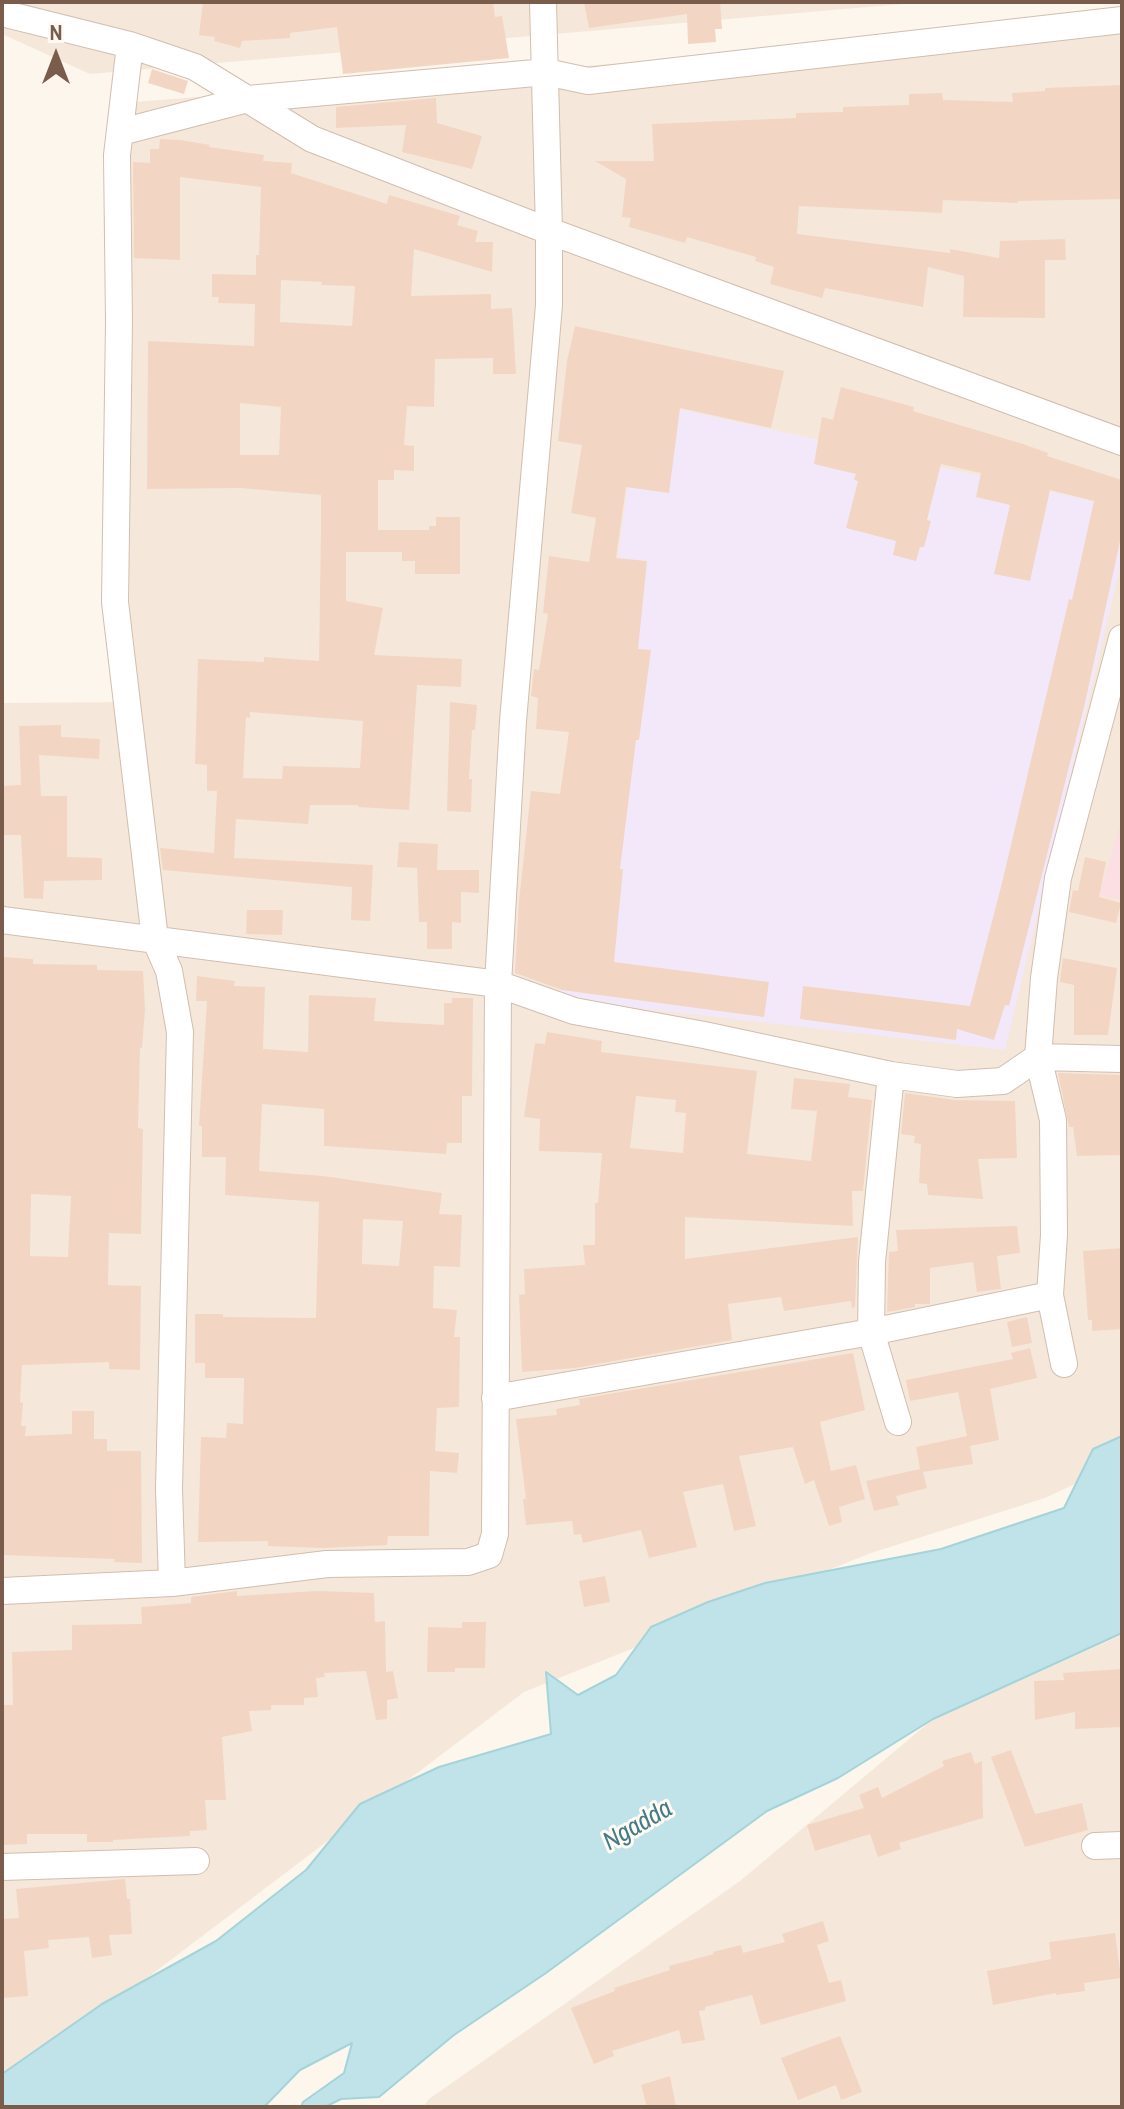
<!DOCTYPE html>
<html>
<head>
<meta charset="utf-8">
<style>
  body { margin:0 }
  #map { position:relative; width:1124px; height:2109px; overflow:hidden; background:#fdf6ec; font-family:"Archivo Narrow",sans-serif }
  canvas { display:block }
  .frame { position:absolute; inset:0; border:4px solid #7a5c4d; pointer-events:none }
  .north { position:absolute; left:16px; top:16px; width:80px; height:80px; -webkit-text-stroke:6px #fffaf3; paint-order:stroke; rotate:0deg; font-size:22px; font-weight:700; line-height:32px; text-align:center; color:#7a5c4d }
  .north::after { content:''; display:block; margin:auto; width:28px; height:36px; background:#7a5c4d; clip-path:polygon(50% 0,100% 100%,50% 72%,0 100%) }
</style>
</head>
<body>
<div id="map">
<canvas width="1124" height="2109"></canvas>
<div class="frame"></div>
<div class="north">N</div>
</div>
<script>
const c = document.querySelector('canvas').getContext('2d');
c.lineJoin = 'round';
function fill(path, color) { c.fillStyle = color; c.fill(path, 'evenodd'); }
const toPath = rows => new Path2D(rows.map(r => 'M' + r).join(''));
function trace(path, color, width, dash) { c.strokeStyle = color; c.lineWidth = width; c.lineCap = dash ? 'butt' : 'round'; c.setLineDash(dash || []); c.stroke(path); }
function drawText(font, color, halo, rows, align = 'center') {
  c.font = font + ' "Archivo Narrow",sans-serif'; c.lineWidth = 6; c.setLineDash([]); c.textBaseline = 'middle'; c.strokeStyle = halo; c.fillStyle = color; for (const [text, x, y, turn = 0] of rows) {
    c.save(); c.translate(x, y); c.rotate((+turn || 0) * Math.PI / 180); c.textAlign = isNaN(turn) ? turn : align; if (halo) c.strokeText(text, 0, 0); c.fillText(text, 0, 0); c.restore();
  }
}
const residential = toPath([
  [2,2,926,2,90,74,2,34],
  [1122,16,1122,1462,1045,1498,871,1553,524,1692,2,2088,2,703,131,702,122,103,1035,30],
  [1122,1635,1122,2107,423,2107,429,2099,740,1881,933,1719]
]);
const education = toPath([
  [639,400,1110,505,1122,497,1122,559,1005,1050,559,999]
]);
const medical = toPath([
  [1122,818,1122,900,1099,895]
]);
const water = toPath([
  [1122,1436,1122,1633,933,1719,838,1778,767,1811,546,1973,454,2035,379,2097,341,2099,325,2107,301,2107,303,2102,344,2073,352,2043,300,2070,264,2107,2,2107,2,2074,102,2004,216,1941,306,1870,360,1804,439,1767,551,1734,546,1672,578,1695,616,1675,651,1627,708,1602,765,1583,941,1549,1064,1508,1093,1449,1122,1436]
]);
const building = toPath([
  [203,2,493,2,495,17,502,16,509,58,343,74,337,27,290,33,290,38,242,41,240,48,214,41,215,37,199,35],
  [584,2,720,2,722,29,715,29,716,42,688,44,687,14,589,28],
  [152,69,188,81,184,94,148,83],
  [1122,85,1122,199,1018,201,1018,203,943,200,942,213,799,206,797,234,950,253,950,249,999,258,1000,241,1065,239,1066,260,1045,260,1045,318,963,317,964,276,928,267,923,307,825,288,822,298,770,284,774,267,755,261,756,257,687,237,685,243,629,227,631,218,622,217,626,179,595,161,654,161,652,124,796,118,796,113,843,112,843,107,909,105,909,94,942,93,943,100,1013,102,1012,93,1045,91,1045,88],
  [436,98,437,123,482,136,472,169,402,152,406,125,336,128,336,107],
  [160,139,180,140,210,145,209,147,264,155,263,161,292,163,291,173,387,204,389,195,460,216,457,225,478,231,475,242,493,242,492,272,414,249,411,296,491,294,491,309,512,308,516,374,493,374,493,358,435,359,434,407,407,406,404,445,414,446,414,471,394,470,394,480,378,480,378,530,429,530,429,526,436,526,436,517,460,517,460,574,415,574,415,561,402,561,402,552,346,552,346,601,383,608,374,655,462,659,461,687,417,685,409,810,358,807,358,805,310,805,308,824,236,819,234,858,373,865,370,921,351,920,352,887,163,870,160,848,214,853,217,791,207,791,207,765,195,764,198,659,264,662,264,657,319,661,321,528,321,495,240,488,147,489,148,341,254,346,255,304,218,303,219,297,212,297,212,274,256,275,256,255,259,255,261,187,180,177,180,260,134,258,133,162,150,163,150,149,159,149],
  [281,280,322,282,321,285,355,286,352,326,280,322],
  [240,403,281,407,279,455,240,455],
  [250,712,363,721,360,768,283,766,282,779,243,778,246,717,250,718],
  [575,326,784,371,771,428,680,408,669,493,626,487,616,558,647,561,638,649,651,650,639,740,636,740,620,869,623,869,614,962,769,982,764,1017,562,990,515,973,519,901,531,791,560,794,569,732,536,729,538,698,531,696,534,669,539,670,548,614,543,613,549,556,589,562,596,518,571,513,582,445,558,441,567,361],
  [841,387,914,407,913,411,1023,444,1048,453,1047,456,1122,480,1122,532,1085,703,1009,1006,1005,1005,994,1040,957,1029,956,1040,800,1019,803,986,970,1006,1002,883,1069,599,1072,600,1094,501,1050,490,1030,581,994,574,1010,505,976,497,981,473,941,464,927,520,931,521,924,547,920,547,916,561,893,555,896,541,846,528,858,481,854,480,856,474,814,464,822,417,833,420],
  [450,702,477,705,475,730,472,730,469,779,472,779,471,812,447,811],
  [61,725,61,737,100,739,99,759,39,755,41,796,67,796,67,857,102,858,102,880,44,881,43,899,24,898,21,835,2,835,2,786,21,785,19,726],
  [399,842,438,844,437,870,479,870,479,893,461,892,461,923,452,922,452,949,427,949,427,922,419,922,417,868,397,867],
  [1085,857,1106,862,1099,897,1121,903,1116,923,1069,912,1073,890,1078,891],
  [247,910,283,910,282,935,246,934],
  [2,957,33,959,33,964,97,965,97,970,143,971,145,1009,142,1048,140,1048,138,1128,143,1129,141,1234,109,1233,108,1285,141,1286,140,1370,109,1369,109,1362,22,1365,20,1402,23,1403,21,1426,26,1426,25,1436,72,1434,72,1411,94,1411,94,1439,107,1439,107,1451,141,1451,142,1563,114,1562,115,1559,2,1555,4,1073,2,1073],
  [31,1194,71,1196,68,1257,30,1256],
  [1063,958,1117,968,1108,1035,1074,1035,1074,985,1060,982],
  [197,976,235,981,234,986,265,987,263,1049,308,1052,309,995,376,998,374,1021,444,1025,444,1003,452,1003,452,998,473,998,472,1096,462,1096,462,1143,447,1143,446,1154,324,1146,324,1109,262,1104,259,1171,323,1176,442,1193,439,1214,462,1215,460,1267,434,1266,433,1308,457,1310,454,1337,460,1337,459,1407,437,1408,435,1451,459,1453,457,1473,430,1471,429,1536,388,1536,387,1545,323,1548,268,1546,268,1541,198,1542,201,1437,226,1438,227,1423,243,1424,244,1378,205,1378,205,1363,195,1363,195,1314,223,1314,223,1317,316,1318,319,1202,225,1195,226,1157,202,1157,202,1126,199,1126,207,1001,196,1001],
  [363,1219,403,1221,399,1266,362,1264],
  [547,1032,602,1041,601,1052,757,1071,747,1154,811,1161,817,1111,791,1109,794,1078,850,1084,848,1097,872,1100,863,1191,852,1191,853,1226,685,1217,685,1259,858,1237,855,1307,852,1308,851,1301,784,1311,781,1297,728,1304,732,1340,575,1368,522,1372,519,1295,525,1294,524,1269,585,1265,583,1245,595,1245,595,1203,598,1203,602,1153,539,1151,540,1119,524,1117,535,1043,545,1044],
  [636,1096,676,1100,675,1112,686,1113,683,1153,630,1148],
  [1058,1073,1122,1075,1122,1155,1077,1156,1073,1127,1069,1127],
  [905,1093,955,1100,1015,1101,1017,1158,978,1159,983,1199,928,1195,927,1184,919,1183,921,1144,914,1143,915,1136,901,1134],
  [1017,1226,1020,1253,997,1256,1001,1289,977,1292,973,1262,930,1268,930,1304,915,1304,915,1307,887,1312,889,1252,898,1251,896,1230],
  [1122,1248,1122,1329,1092,1331,1092,1320,1088,1320,1083,1251],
  [1027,1317,1032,1343,1012,1347,1007,1322],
  [1030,1348,1037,1378,990,1389,999,1440,970,1446,973,1464,923,1472,927,1488,896,1496,899,1505,874,1511,866,1481,920,1469,916,1447,967,1436,958,1392,910,1401,906,1380,1013,1359,1011,1353],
  [853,1353,865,1410,820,1422,831,1471,856,1465,865,1499,839,1507,842,1522,829,1526,814,1480,805,1484,793,1447,739,1456,756,1526,734,1531,723,1484,683,1492,697,1547,649,1558,641,1530,583,1543,581,1534,574,1535,572,1521,526,1525,523,1499,526,1499,516,1419,557,1415,556,1409,580,1405,579,1399],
  [605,1576,610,1602,584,1607,579,1581],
  [237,1591,237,1596,317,1591,374,1593,375,1622,385,1621,386,1672,393,1671,398,1698,387,1700,387,1719,376,1720,366,1671,324,1673,325,1677,316,1678,318,1697,304,1698,304,1705,271,1705,271,1710,249,1711,252,1731,222,1737,226,1800,205,1800,207,1830,190,1831,190,1836,113,1840,113,1842,87,1842,87,1834,27,1834,27,1844,2,1845,2,1705,13,1705,12,1652,72,1650,72,1625,142,1624,141,1607,191,1603,191,1597],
  [462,1622,486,1622,485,1668,455,1668,455,1672,427,1672,428,1627,462,1628],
  [1122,1669,1122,1727,1075,1729,1075,1712,1035,1720,1034,1681,1064,1680,1063,1673],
  [1011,1750,1035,1814,1082,1803,1088,1830,1025,1847,991,1757],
  [971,1752,975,1764,982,1761,983,1818,899,1843,901,1849,878,1857,870,1834,815,1851,807,1825,864,1808,859,1795,878,1787,882,1798,944,1766,942,1761],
  [125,1879,127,1899,130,1899,132,1934,109,1935,112,1955,92,1958,89,1937,48,1940,49,1948,24,1951,28,1996,2,1998,2,1919,19,1918,16,1889],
  [823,1921,829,1941,817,1945,829,1983,841,1980,846,2001,761,2025,752,1995,705,2007,705,2010,699,2011,705,2040,682,2044,679,2030,612,2051,614,2056,594,2064,571,2008,615,1991,614,1988,670,1970,669,1966,714,1954,713,1952,741,1945,743,1953,785,1942,782,1934],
  [1115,1933,1121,1978,1084,1983,1085,1991,1056,1995,1056,1993,993,2005,987,1971,1051,1959,1049,1942],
  [840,2036,862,2092,841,2100,836,2085,798,2100,781,2058],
  [670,2076,676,2107,647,2107,641,2085]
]);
const minor = toPath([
  [543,2,549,231,1122,442],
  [2,13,130,45,117,155,119,322,115,602,155,939,169,971,180,1032,169,1489,172,1583],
  [121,132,248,99,546,72,588,81,1122,20],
  [2,920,498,984,574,1011,704,1035,891,1075,957,1084,1003,1081,1038,1057,1122,1059],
  [891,1075,872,1262,871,1332,898,1422],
  [1064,1364,1050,1295,1054,1235,1053,1120,1038,1057,1044,978,1058,878,1122,638],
  [495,1398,871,1332,1050,1295],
  [2,1591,172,1583,327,1564,468,1562,489,1555,495,1534,498,984,513,721,549,305,549,231,312,139,195,67,130,45],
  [1095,1846,1122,1845],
  [2,1867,196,1861]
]);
const waterNames = [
  ["Ngadda",638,1826,-30]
];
fill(residential, '#f5e8da');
fill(education, '#f3e8fa');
fill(medical, '#fbdfe3');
fill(water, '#bfe3e8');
trace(water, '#a5d3da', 2);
fill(building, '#f3d5c3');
trace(minor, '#d1beb0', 28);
trace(minor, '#fff', 26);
drawText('italic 26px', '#437c86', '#fffaf3', waterNames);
</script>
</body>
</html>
